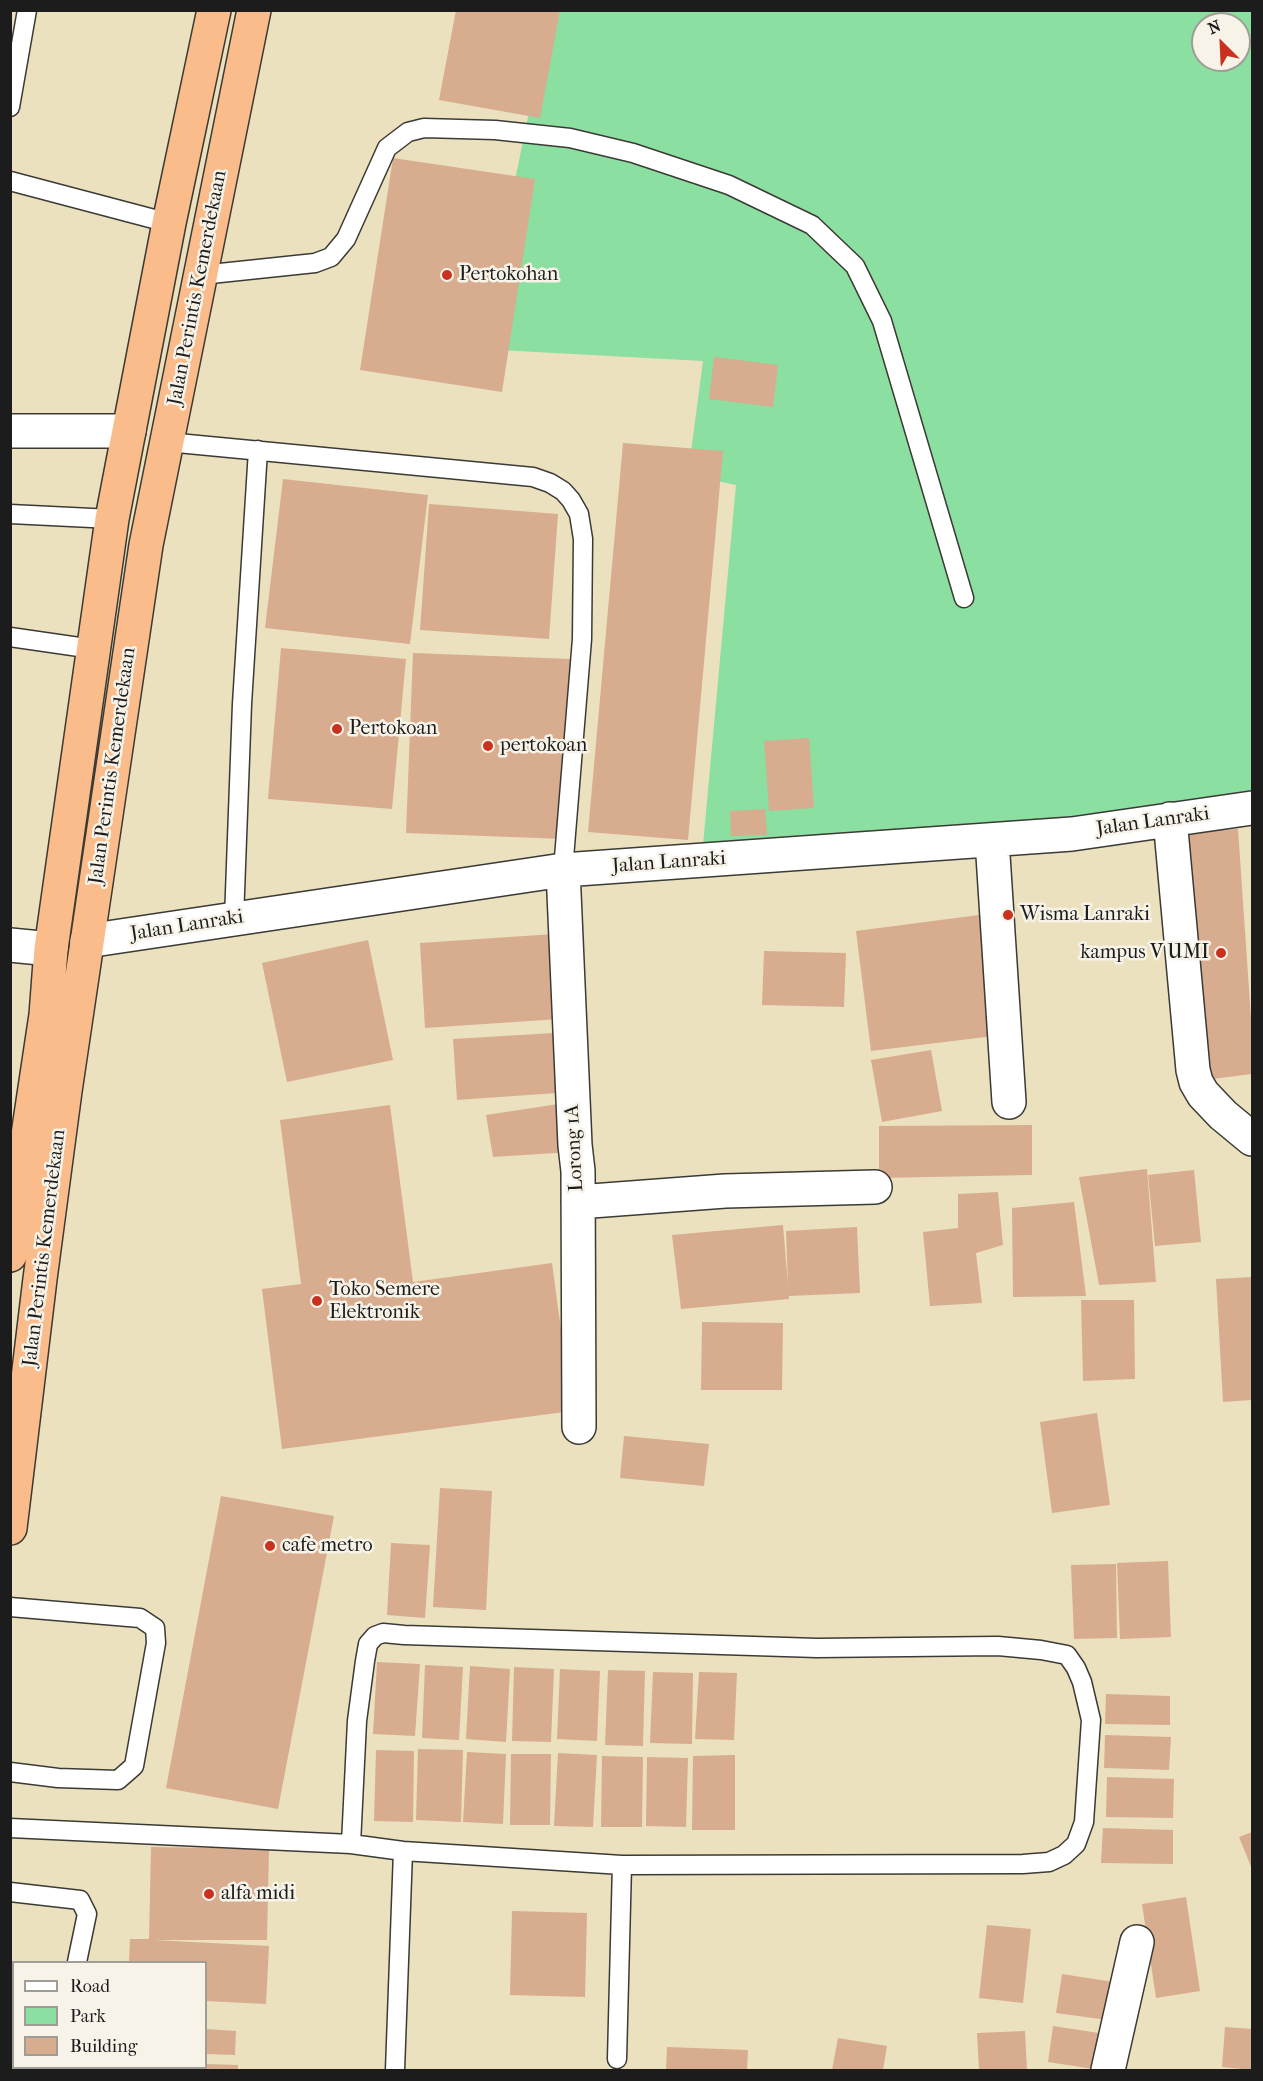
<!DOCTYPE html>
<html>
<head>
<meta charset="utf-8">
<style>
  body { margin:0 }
  #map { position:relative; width:1263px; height:2081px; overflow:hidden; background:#ebe1bf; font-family:"IM FELL French Canon",serif }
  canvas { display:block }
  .frame { position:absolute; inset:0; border:12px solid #1c1c1c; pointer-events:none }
  .legend { position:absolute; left:12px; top:1961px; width:195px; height:108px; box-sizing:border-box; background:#f7f3e8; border:2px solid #9f9d96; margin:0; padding:8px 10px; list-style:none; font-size:18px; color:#1c1c1c }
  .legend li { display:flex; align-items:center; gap:12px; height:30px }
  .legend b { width:30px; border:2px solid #9f9d96 }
  .north { position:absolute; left:1191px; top:12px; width:60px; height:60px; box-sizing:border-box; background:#f7f3e8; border:2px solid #9f9d96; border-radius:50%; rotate:336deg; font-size:16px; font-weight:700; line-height:24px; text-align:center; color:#1c1c1c }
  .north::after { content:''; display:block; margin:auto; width:21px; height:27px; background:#c8321e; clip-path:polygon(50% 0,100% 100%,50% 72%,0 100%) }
</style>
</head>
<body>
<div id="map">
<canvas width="1263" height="2081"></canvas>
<div class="frame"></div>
<ul class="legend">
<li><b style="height:8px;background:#fff"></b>Road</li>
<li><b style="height:16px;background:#8adfa1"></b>Park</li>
<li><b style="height:16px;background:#d8ac8f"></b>Building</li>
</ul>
<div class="north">N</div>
</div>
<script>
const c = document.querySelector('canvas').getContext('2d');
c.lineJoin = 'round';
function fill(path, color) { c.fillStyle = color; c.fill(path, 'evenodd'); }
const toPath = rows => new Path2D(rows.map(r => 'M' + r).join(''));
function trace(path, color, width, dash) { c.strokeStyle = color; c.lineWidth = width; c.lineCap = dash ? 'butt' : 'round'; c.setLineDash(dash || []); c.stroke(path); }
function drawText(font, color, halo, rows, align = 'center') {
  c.font = font + ' "IM FELL French Canon",serif'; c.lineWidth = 5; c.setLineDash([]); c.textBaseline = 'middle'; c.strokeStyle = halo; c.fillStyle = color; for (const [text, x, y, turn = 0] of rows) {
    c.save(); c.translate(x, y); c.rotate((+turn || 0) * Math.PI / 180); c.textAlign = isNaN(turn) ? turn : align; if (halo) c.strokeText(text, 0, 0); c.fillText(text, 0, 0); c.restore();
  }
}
const green = toPath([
  [550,11,1252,11,1252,809,703,845,736,485,688,475,703,361,480,349],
  [1203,24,1239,24,1239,60,1203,60]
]);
const building = toPath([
  [456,10,560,10,540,118,439,100],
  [393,158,535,179,502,392,360,370],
  [714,357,778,365,773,407,709,399],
  [623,443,723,451,688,840,588,832],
  [283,479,428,495,410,644,265,628],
  [429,504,558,514,549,639,420,630],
  [281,648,406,659,392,809,268,799],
  [413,653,571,659,563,839,406,833],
  [809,738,814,808,769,811,764,741],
  [765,809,767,835,731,836,730,811],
  [1238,829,1252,1033,1252,1074,1204,1080,1183,832],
  [979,915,994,1036,871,1051,856,931],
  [554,934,559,1019,425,1028,420,943],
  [368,940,393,1060,287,1082,262,963],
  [764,951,846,953,844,1007,762,1005],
  [554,1033,557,1093,457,1100,453,1039],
  [931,1050,942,1111,882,1122,871,1060],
  [565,1103,571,1152,493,1157,486,1115],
  [390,1105,413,1282,552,1263,572,1411,282,1449,262,1289,301,1284,280,1120],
  [1032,1125,1032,1175,879,1178,879,1126],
  [1147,1169,1156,1282,1099,1285,1079,1177],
  [1194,1170,1201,1242,1155,1246,1148,1175],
  [998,1192,1003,1245,976,1253,982,1303,930,1306,923,1232,958,1228,958,1194],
  [1074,1202,1086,1296,1013,1297,1012,1208],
  [783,1225,788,1285,786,1231,857,1227,860,1293,789,1296,789,1299,681,1309,672,1235],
  [1252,1277,1252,1400,1223,1402,1216,1279],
  [1081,1300,1134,1300,1135,1379,1083,1381],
  [702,1322,783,1323,782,1390,701,1390],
  [1097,1413,1110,1505,1052,1513,1040,1422],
  [624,1436,709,1444,704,1486,620,1478],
  [440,1488,492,1491,486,1610,433,1607],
  [221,1496,334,1516,278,1809,166,1788],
  [391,1543,430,1545,425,1618,387,1615],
  [1168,1561,1171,1637,1120,1639,1117,1563],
  [1116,1564,1117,1638,1074,1639,1071,1565],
  [377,1662,420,1664,415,1736,373,1734],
  [425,1665,463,1667,459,1740,422,1738],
  [470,1666,510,1669,506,1742,466,1739],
  [514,1667,554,1669,551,1742,512,1741],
  [560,1669,600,1671,597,1741,557,1739],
  [608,1670,645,1671,643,1746,605,1745],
  [653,1672,693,1673,692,1744,650,1743],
  [699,1672,737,1673,734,1740,695,1739],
  [1106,1694,1170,1696,1170,1725,1105,1724],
  [1105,1735,1171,1737,1169,1770,1104,1768],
  [418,1749,463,1750,461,1822,416,1820],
  [376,1750,414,1751,413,1822,374,1821],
  [467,1752,506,1754,503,1824,463,1822],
  [558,1753,597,1755,593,1827,554,1826],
  [511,1754,551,1754,550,1825,510,1825],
  [735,1755,735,1830,692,1830,693,1756],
  [602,1756,643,1757,642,1827,601,1827],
  [647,1757,688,1758,686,1827,646,1826],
  [1107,1777,1174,1779,1173,1818,1106,1817],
  [1103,1828,1173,1830,1173,1864,1101,1863],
  [1252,1832,1252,1869,1239,1837],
  [151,1847,269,1849,267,1940,154,1940,269,1946,266,2004,206,2001,206,1962,129,1962,130,1939,149,1939],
  [1186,1897,1200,1991,1156,1998,1142,1904],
  [512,1911,587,1913,585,1997,510,1995],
  [987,1925,1031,1929,1023,2003,979,1998],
  [1062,1974,1120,1983,1115,2021,1056,2013],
  [1053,2026,1112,2035,1100,2070,1048,2062],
  [1225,2027,1252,2029,1252,2070,1222,2067],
  [206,2029,236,2031,235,2055,206,2054],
  [1025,2031,1027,2070,979,2070,977,2033],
  [838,2038,887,2046,883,2070,832,2070],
  [667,2047,748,2050,747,2070,666,2070],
  [206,2064,238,2065,238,2070,125,2070,124,2068,206,2068]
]);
const service = toPath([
  [10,107,27,10],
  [10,181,169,223],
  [201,275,315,263,331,257,346,239,387,148,408,132,424,128,495,130,570,138,633,153,729,185,812,225,855,266,882,321,964,598],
  [167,442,533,477,550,483,563,491,571,500,579,514,583,539,582,639,563,870],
  [10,514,112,519],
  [10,637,93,649],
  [234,919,242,704,258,450],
  [10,1607,140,1618,155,1628,156,1643,134,1766,118,1780,58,1778,10,1772],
  [10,1828,351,1844,403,1851,622,1865,1023,1864,1049,1862,1064,1855,1076,1844,1084,1822,1091,1720,1082,1682,1076,1668,1067,1655,1041,1650,998,1646,817,1648,404,1635,383,1633,375,1636,368,1644,365,1661,357,1721,351,1844],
  [10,1892,80,1900,87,1914,77,1962],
  [617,2059,622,1865],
  [49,2070,50,2068],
  [395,2070,403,1851]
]);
const minor = toPath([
  [10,431,129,431],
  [1170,819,1193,1070,1196,1082,1203,1094,1223,1115,1252,1139],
  [992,840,1009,1102],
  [563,870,575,1145,578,1171,579,1427],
  [87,941,563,870,1072,834,1252,808],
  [10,945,51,949],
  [578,1202,725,1191,875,1187],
  [1108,2070,1137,1942]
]);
const trunk = toPath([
  [10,1255,46,1015,51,949,112,519,169,223,214,10],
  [10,1528,40,1279,65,1091,146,545,254,10]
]);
const markers = [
  [447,275,6,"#c8321e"],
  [337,729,6,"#c8321e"],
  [488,746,6,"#c8321e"],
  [1008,915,6,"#c8321e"],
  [1221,953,6,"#c8321e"],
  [317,1301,6,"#c8321e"],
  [270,1546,6,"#c8321e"],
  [209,1894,6,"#c8321e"]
];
const poiNames = [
  ["Pertokohan",459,275],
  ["Pertokoan",349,729],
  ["pertokoan",500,746],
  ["Wisma Lanraki",1020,915],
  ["kampus V UMI",1209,953,"right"],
  ["Toko Semere",329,1290],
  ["Elektronik",329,1313],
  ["cafe metro",282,1546],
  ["alfa midi",221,1894]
];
const streetNames = [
  ["Jalan Perintis Kemerdekaan",198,288,-79],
  ["Jalan Perintis Kemerdekaan",113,766,-82],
  ["Jalan Lanraki",1153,822,-8],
  ["Jalan Lanraki",669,863,-4],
  ["Jalan Lanraki",187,926,-9],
  ["Lorong 1A",575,1148,-93],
  ["Jalan Perintis Kemerdekaan",45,1248,-83]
];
fill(green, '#8adfa1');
fill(building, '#d8ac8f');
trace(service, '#3b3a34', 21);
trace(minor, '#3b3a34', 36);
trace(trunk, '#3b3a34', 36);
trace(service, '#fff', 18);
trace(minor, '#fff', 33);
trace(trunk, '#f9bc8a', 33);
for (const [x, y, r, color] of markers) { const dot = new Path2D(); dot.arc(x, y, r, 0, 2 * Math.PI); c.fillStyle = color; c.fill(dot); trace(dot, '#f7f3e8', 2); }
drawText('20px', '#1c1c1c', '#f7f3e8', poiNames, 'left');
drawText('20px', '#1c1c1c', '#f7f3e8', streetNames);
</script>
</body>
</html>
